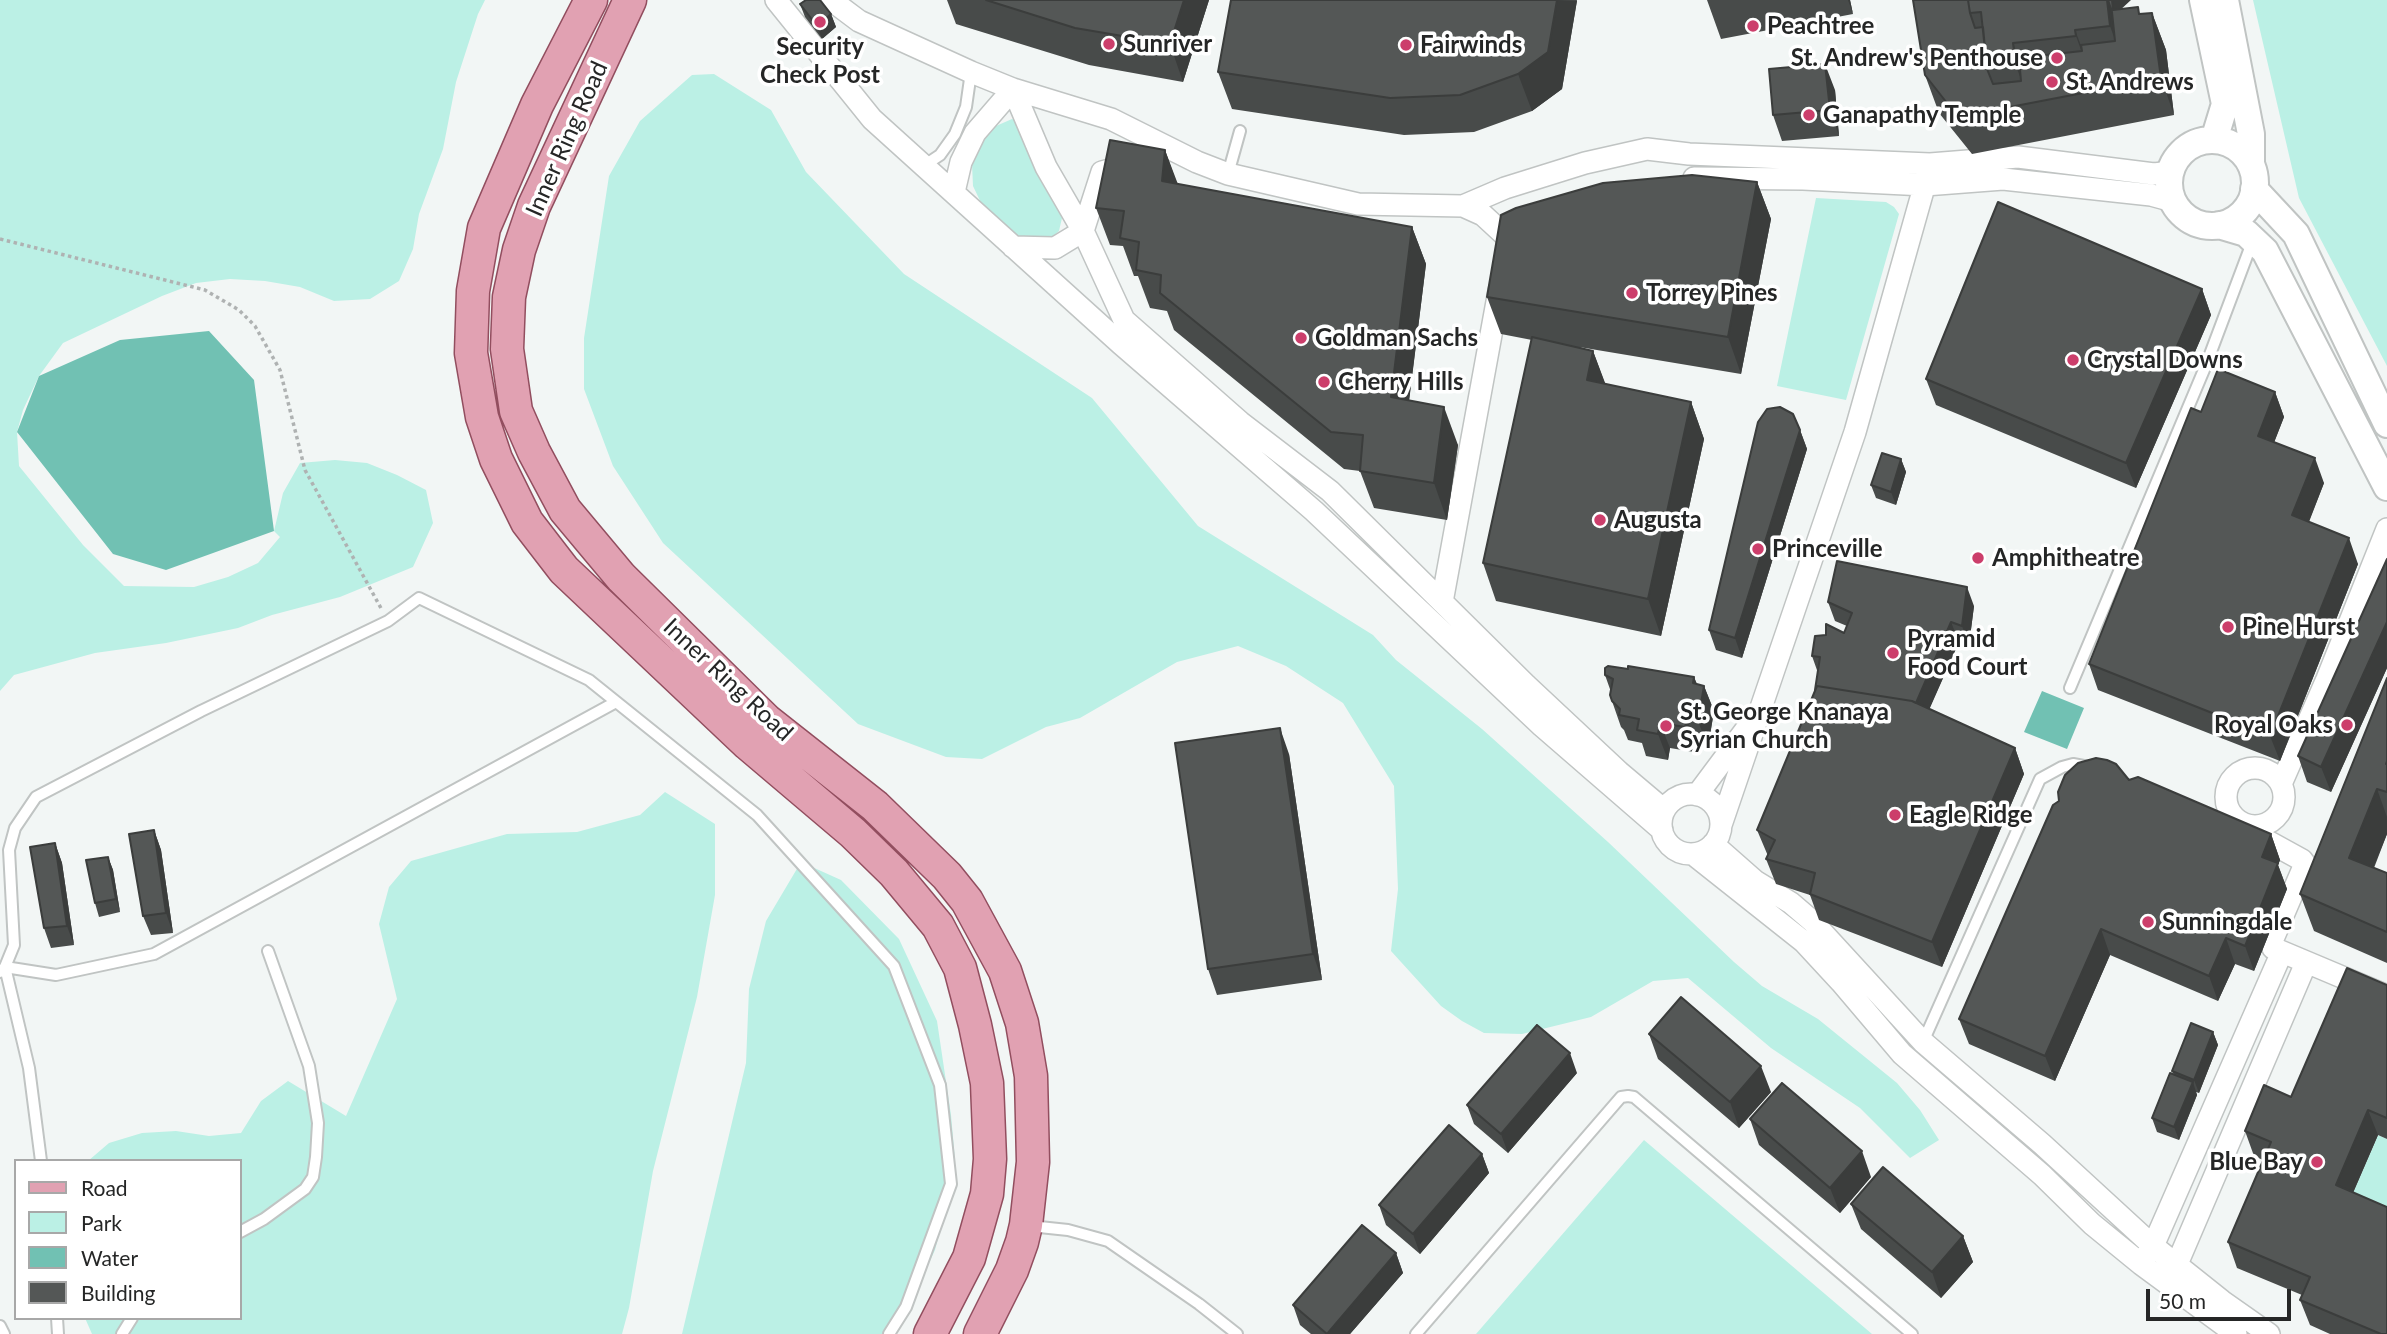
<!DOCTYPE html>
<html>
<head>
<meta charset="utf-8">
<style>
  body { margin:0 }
  #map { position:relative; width:2387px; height:1334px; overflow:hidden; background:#f2f6f5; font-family:Lato,sans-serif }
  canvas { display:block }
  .legend { position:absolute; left:14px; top:1159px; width:228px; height:161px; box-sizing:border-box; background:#fff; border:2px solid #a8a8a8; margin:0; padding:9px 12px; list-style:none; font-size:21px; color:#252626 }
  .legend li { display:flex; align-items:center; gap:14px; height:35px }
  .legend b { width:35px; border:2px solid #a8a8a8 }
  .scale { position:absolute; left:2146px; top:1289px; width:145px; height:32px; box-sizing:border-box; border:4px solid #252626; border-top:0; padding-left:9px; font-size:21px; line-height:24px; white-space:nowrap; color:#252626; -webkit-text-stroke:5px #fff; paint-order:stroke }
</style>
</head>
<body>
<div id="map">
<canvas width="2387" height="1334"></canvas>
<ul class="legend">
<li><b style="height:9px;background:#e1a1b2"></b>Road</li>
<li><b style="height:19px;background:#bbf0e5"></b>Park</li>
<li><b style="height:19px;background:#71c1b3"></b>Water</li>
<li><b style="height:19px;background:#545756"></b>Building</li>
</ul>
<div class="scale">50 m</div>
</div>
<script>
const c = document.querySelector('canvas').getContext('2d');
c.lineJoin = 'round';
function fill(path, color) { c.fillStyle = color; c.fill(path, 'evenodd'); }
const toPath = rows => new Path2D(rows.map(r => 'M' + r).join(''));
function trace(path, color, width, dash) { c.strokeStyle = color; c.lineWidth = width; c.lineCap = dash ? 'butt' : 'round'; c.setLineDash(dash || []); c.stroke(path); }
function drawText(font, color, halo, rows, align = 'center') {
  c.font = font + ' Lato,sans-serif'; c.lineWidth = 7; c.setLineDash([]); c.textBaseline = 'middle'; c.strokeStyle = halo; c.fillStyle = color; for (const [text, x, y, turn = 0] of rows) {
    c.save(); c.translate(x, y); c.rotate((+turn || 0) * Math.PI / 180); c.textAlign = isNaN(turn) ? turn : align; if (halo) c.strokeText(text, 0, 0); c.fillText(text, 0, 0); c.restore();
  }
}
const green = toPath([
  [0,0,485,0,478,14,456,82,443,149,419,214,413,249,399,281,370,299,334,301,300,287,265,281,230,279,196,283,162,296,63,343,39,376,23,410,17,432,19,466,83,545,124,586,194,587,228,577,258,563,280,537,274,531,283,493,300,463,335,460,367,463,397,475,426,490,433,523,413,567,340,597,272,615,238,628,166,643,95,653,14,675,0,691],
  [2253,0,2387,0,2387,366,2299,198],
  [714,74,771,110,806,172,904,274,1092,398,1198,526,1373,635,1396,660,1482,729,1608,842,1734,962,1762,986,1818,1019,1897,1083,1920,1110,1939,1140,1910,1158,1860,1108,1771,1048,1688,978,1653,981,1591,1017,1522,1034,1484,1033,1462,1021,1441,1006,1391,951,1398,889,1394,786,1343,703,1286,666,1238,646,1177,662,1080,718,1046,727,982,759,946,757,858,724,663,543,613,466,584,389,584,338,609,176,640,121,692,75],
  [1012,119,1017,121,1060,211,1062,218,1059,231,1049,240,1035,242,1015,235,984,209,973,186,972,164,975,154,987,133,996,126],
  [1816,198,1886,202,1894,207,1899,214,1846,400,1777,386],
  [665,792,715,824,715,895,697,997,653,1171,629,1308,622,1334,92,1334,85,1318,240,1318,240,1161,88,1161,109,1143,142,1133,176,1131,209,1136,241,1133,261,1101,288,1081,346,1116,397,999,379,924,389,887,411,861,507,834,577,832,640,815],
  [801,862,841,880,899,939,937,1021,951,1115,955,1160,948,1200,935,1250,905,1315,889,1334,682,1334,746,1063,749,989,766,921],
  [2378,1135,2387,1139,2387,1229,2345,1211],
  [1644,1140,1872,1334,1476,1334]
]);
const water = toPath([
  [209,331,254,380,274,531,166,570,113,554,17,432,39,376,120,340],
  [2042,691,2084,708,2067,749,2024,732]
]);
const path = toPath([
  [0,239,205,290,239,310,255,326,280,370,305,470,382,610]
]);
const service = toPath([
  [925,165,940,155,955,134,966,107,971,72],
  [1228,174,1240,131],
  [2070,688,2206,365,2253,240],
  [0,972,5,967,14,945,9,850,15,828,36,797,201,711,388,621,419,598,589,680,757,815,894,966,940,1085,951,1184,906,1307,889,1334],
  [1923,1042,2040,779,2062,767,2073,764,2089,767],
  [41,1161,29,1068,5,967,56,975,154,954,616,702],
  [1030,1226,1068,1230,1108,1241,1199,1304,1237,1334],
  [240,1232,264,1219,305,1189,313,1177,316,1157,318,1123,309,1066,268,951],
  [57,1318,58,1334],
  [0,1326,4,1334],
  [122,1334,132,1318],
  [1416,1334,1621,1097,1628,1096,1634,1097,1912,1334]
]);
const minor = toPath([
  [776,0,872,119,1121,344,1314,511,1542,726,1662,830],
  [831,0,859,21,971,72,1013,89,1111,119,1197,162,1228,174,1358,204,1463,206,1483,215,1509,239],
  [1694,178,1803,179,1925,185,2003,179,2151,195,2173,201],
  [954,192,961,162,975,133,1013,89,1046,167,1083,231,1124,320,1240,422,1330,491,1526,685,1619,772,1664,810],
  [1463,206,1505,188,1585,163,1647,149,1689,154,1930,164,2018,157,2154,174,2171,172],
  [1013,247,1055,248,1083,231,1102,172,1132,164],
  [1442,602,1499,291],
  '2226 797a29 29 0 1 1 58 0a29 29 0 1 1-58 0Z',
  [2281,784,2327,679,2387,529],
  '1661 824a30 30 0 1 1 60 0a30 30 0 1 1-60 0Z',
  [1697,795,1747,728],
  [1721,825,1855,432,1928,173],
  [2254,826,2262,838,2302,860,2305,864,2272,941,2273,948,2387,996],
  [1713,844,1755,881,1791,903,1812,921,1923,1042,2042,1144,2153,1246,2222,1301,2269,1334],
  [1693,854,1804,942,1841,982,1902,1054,2042,1175,2092,1224,2141,1264,2236,1334],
  [2146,1256,2153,1246,2282,952],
  [2170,1275,2177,1264,2306,963]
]);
const tertiary = toPath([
  [2203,0,2225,104,2214,140],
  [2225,0,2251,134,2251,165],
  '2169 183a43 43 0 1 1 86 0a43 43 0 1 1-86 0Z',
  [2254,189,2296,234,2387,424],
  [2219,225,2246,233,2265,251,2387,487]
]);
const primary = toPath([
  [591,0,537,105,484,228,473,291,471,353,482,417,496,459,527,522,564,570,748,744,853,833,894,873,938,926,960,968,975,1025,987,1083,990,1159,987,1194,969,1258,930,1334],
  [630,0,534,206,519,250,509,297,507,349,516,411,534,452,565,510,621,577,766,720,875,806,947,876,967,901,1005,971,1022,1023,1031,1076,1033,1162,1026,1225,1022,1242,1012,1270,980,1334]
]);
const wall = toPath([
  [947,0,1209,0,1183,82,1089,65,956,24],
  [1231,0,1577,0,1562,89,1532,111,1474,132,1404,135,1232,109,1218,72],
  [1707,0,1850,0,1853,14,1721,39],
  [1913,0,2121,9,2141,14,2152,13,2166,50,2174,115,1972,154,1939,113,1925,75],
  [800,4,831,14,836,27,822,39,805,17],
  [1835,90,1839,136,1782,141,1773,115],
  [1165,150,1177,184,1412,227,1426,264,1409,400,1458,445,1447,520,1374,508,1360,471,1344,469,1174,330,1167,311,1150,308,1138,276,1134,276,1123,246,1110,245,1096,208],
  [1757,182,1771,219,1741,374,1579,347,1593,351,1605,384,1691,402,1704,439,1661,636,1496,601,1483,563,1532,340,1501,334,1487,297],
  [2202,289,2211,315,2136,488,1936,405,1926,379],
  [2275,392,2284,417,2274,442,2324,483,2309,522,2358,564,2280,761,2098,690,2089,664,2201,412],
  [1800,430,1807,449,1742,658,1716,650,1709,630],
  [1901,459,1906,472,1896,505,1876,498,1871,485],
  [2387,559,2387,668,2331,792,2307,782,2298,756],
  [1828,602,1974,606,1969,645,1959,642,1929,709,2015,748,2024,774,1942,967,1819,920,1810,895,1776,884,1766,859,1768,856,1757,830,1815,690,1818,673,1812,656,1826,635,1844,633,1847,626,1835,621],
  [1605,675,1694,677,1697,684,1704,686,1714,711,1708,747,1696,744,1694,752,1670,748,1668,760,1646,756,1642,743,1628,740,1624,730,1621,727,1612,701,1611,692],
  [2387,678,2387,834,2374,868,2387,873,2387,963,2314,931,2300,894],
  [1289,754,1322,980,1217,995,1208,969],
  [2129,780,2271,834,2280,860,2278,865,2287,889,2254,971,2235,964,2218,1001,2110,955,2055,1081,1969,1044,1959,1019],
  [154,830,161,850,173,933,151,935,143,916],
  [55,843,62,863,74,945,51,948,44,928],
  [108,857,113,870,120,912,99,917,95,903],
  [2387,985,2387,1139,2378,1135,2353,1193,2387,1334,2330,1334,2310,1325,2300,1300,2302,1295,2237,1268,2228,1242,2263,1160,2254,1156,2245,1131,2291,1097],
  [2213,1032,2218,1045,2199,1093,2196,1092,2197,1095,2179,1140,2157,1132,2152,1118,2174,1075,2172,1071],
  [1649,1034,1771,1092,1739,1128,1658,1059],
  [1577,1073,1508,1153,1474,1124,1467,1105],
  [1750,1119,1871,1177,1840,1213,1759,1145],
  [1482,1154,1489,1173,1420,1254,1386,1225,1379,1205],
  [1851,1204,1963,1236,1973,1262,1941,1298,1861,1229],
  [1396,1253,1403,1273,1350,1334,1311,1334,1300,1325,1293,1305]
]);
const shadedWall = toPath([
  [1184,0,1209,0,1183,82,1170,44],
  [1557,0,1577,1,1562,89,1532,111,1518,74],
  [1848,0,1850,0,1853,14],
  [2106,0,2131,0,2118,12,2129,79,2110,26],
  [2152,13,2166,50,2174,115,2161,78],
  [831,14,836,27,822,39,817,26],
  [2075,30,2095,82,2095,89,2076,36],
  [2013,43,2033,95,2030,103,2016,66],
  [1825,64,1835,90,1839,136,1830,110],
  [1165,150,1179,187,1162,181],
  [1757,182,1771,219,1741,374,1728,337],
  [1412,227,1426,264,1405,434,1391,397],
  [2202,289,2211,315,2136,488,2126,463],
  [1593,351,1607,388,1587,380],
  [2275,392,2284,417,2267,461,2258,436],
  [1691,402,1704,439,1661,636,1648,599],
  [1444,407,1458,445,1447,520,1434,483],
  [1800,430,1807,449,1742,658,1735,638],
  [2315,458,2324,483,2301,541,2292,515],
  [1901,459,1906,472,1896,505,1891,492],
  [2349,538,2358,564,2280,761,2270,736],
  [1967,587,1974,606,1969,645,1962,626],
  [1951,622,1959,642,1922,726,1914,707],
  [2387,622,2387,668,2331,792,2321,767],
  [1694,677,1702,699,1704,686,1714,711,1708,747,1698,721,1693,683],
  [1687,719,1696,744,1694,752,1685,727],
  [1660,723,1670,748,1668,760,1658,734],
  [1280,728,1289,754,1322,980,1313,954],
  [2015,748,2024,774,1942,967,1932,942],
  [2377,789,2387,817,2387,834,2362,895,2349,858],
  [154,830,161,850,173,933,166,913],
  [2271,834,2280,860,2278,865,2287,889,2254,971,2245,946,2262,857],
  [55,843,62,863,74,945,67,926],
  [108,857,113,870,120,912,116,899],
  [2101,929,2110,955,2055,1081,2045,1056],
  [2226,938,2235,964,2218,1001,2209,976],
  [2213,1032,2218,1045,2199,1093,2194,1080],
  [1570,1053,1577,1073,1508,1153,1501,1134],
  [1761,1066,1771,1092,1739,1128,1730,1102],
  [2193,1082,2197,1095,2179,1140,2174,1127],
  [2368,1110,2378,1135,2345,1211,2336,1185],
  [1862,1151,1871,1177,1840,1213,1830,1188],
  [1482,1154,1489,1173,1420,1254,1413,1234],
  [1963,1236,1973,1262,1941,1298,1932,1272],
  [1396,1253,1403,1273,1350,1334,1327,1334]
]);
const building = toPath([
  [806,0,820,0,831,14,817,26,800,4,806,0],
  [986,0,1184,0,1170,44,1075,28,986,0],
  [1231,0,1557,0,1548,52,1518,74,1460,95,1390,98,1218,72,1231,0],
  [1913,0,1968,0,1970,13,1975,28,1983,27,1987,69,1993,84,2021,81,2019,58,2082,51,2081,45,2115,41,2112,12,2108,0,2112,0,2113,10,2138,7,2139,14,2152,13,2161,78,1958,117,1925,75,1913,0],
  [1968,0,2107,0,2110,26,2075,30,2076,36,2013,43,2016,66,1987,69,1981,12,1970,13,1968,0],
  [1825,64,1830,110,1773,115,1769,69,1825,64],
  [1110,140,1165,150,1162,181,1412,227,1391,397,1444,407,1434,483,1360,471,1363,435,1331,432,1160,293,1161,275,1136,270,1139,242,1120,238,1124,211,1096,208,1110,140],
  [1692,175,1757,182,1728,337,1487,297,1501,215,1516,208,1603,183,1692,175],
  [1998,202,2202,289,2126,463,1926,379,1998,202],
  [1532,337,1593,351,1587,380,1691,402,1648,599,1483,563,1532,337],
  [2218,369,2275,392,2258,436,2315,458,2292,515,2349,538,2270,736,2089,664,2191,408,2201,412,2218,369],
  [1780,407,1793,414,1800,430,1735,638,1709,630,1758,422,1767,409,1780,407],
  [1882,453,1901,459,1891,492,1871,485,1882,453],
  [2387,559,2387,622,2321,767,2298,756,2387,559],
  [1837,561,1967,587,1962,626,1951,622,1916,703,1912,701,1817,686,1815,690,1820,657,1812,656,1815,636,1826,635,1826,624,1844,633,1852,613,1828,602,1837,561],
  [1608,666,1628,669,1628,666,1694,677,1693,683,1704,686,1698,721,1687,719,1685,727,1660,723,1658,734,1637,730,1639,719,1619,715,1620,709,1612,701,1610,695,1613,679,1605,675,1605,668,1608,666],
  [2387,678,2387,761,2386,764,2387,764,2387,792,2377,789,2349,858,2387,873,2387,932,2300,894,2387,678],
  [1817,686,1912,701,2015,748,1932,942,1810,894,1815,873,1766,859,1775,840,1757,830,1817,686],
  [1280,728,1313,954,1208,969,1175,743,1280,728],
  [2096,758,2107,760,2116,764,2129,780,2138,777,2271,834,2262,857,2278,863,2245,946,2226,938,2209,976,2101,929,2045,1056,1959,1019,2053,805,2059,801,2058,792,2065,775,2078,763,2096,758],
  [154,830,166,913,143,916,129,834,154,830],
  [55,843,67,926,44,928,30,847,55,843],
  [108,857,116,899,95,903,86,860,108,857],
  [2347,968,2387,985,2387,1118,2368,1110,2336,1185,2387,1207,2387,1334,2381,1334,2300,1300,2310,1277,2228,1242,2271,1142,2245,1131,2264,1085,2291,1097,2347,968],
  [1681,997,1761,1066,1730,1102,1649,1034,1681,997],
  [2191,1023,2213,1032,2194,1080,2172,1071,2191,1023],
  [1537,1025,1570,1053,1501,1134,1467,1105,1537,1025],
  [2170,1073,2193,1082,2174,1127,2152,1118,2170,1073],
  [1782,1083,1862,1151,1830,1188,1750,1119,1782,1083],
  [1449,1125,1482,1154,1413,1234,1379,1205,1449,1125],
  [1883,1167,1963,1236,1932,1272,1851,1204,1883,1167],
  [1362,1225,1396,1253,1327,1334,1293,1305,1362,1225]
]);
const markers = [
  [820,22,7,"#cc3e6b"],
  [1753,26,7,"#cc3e6b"],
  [1109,44,7,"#cc3e6b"],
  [1406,45,7,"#cc3e6b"],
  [2057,58,7,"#cc3e6b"],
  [2052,82,7,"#cc3e6b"],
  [1809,115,7,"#cc3e6b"],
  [1632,293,7,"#cc3e6b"],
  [1301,338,7,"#cc3e6b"],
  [2073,360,7,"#cc3e6b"],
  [1324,382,7,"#cc3e6b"],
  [1600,520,7,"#cc3e6b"],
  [1758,549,7,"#cc3e6b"],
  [1978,558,7,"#cc3e6b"],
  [2228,627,7,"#cc3e6b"],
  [1893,653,7,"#cc3e6b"],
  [2347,725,7,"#cc3e6b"],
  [1666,726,7,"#cc3e6b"],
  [1895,815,7,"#cc3e6b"],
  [2148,922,7,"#cc3e6b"],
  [2317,1162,7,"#cc3e6b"]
];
const poiNames = [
  ["Peachtree",1767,26],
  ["Sunriver",1123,44],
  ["Fairwinds",1420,45],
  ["Security",820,47,"center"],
  ["Check Post",820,75,"center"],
  ["St. Andrew's Penthouse",2043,58,"right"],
  ["St. Andrews",2066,82],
  ["Ganapathy Temple",1823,115],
  ["Torrey Pines",1646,293],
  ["Goldman Sachs",1315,338],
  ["Crystal Downs",2087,360],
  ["Cherry Hills",1338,382],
  ["Augusta",1614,520],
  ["Princeville",1772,549],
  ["Amphitheatre",1992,558],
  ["Pine Hurst",2242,627],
  ["Pyramid",1907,639],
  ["Food Court",1907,667],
  ["St. George Knanaya",1680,712],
  ["Syrian Church",1680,740],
  ["Royal Oaks",2333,725,"right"],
  ["Eagle Ridge",1909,815],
  ["Sunningdale",2162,922],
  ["Blue Bay",2303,1162,"right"]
];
const streetNames = [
  ["Inner Ring Road",567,139,-66],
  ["Inner Ring Road",728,680,43]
];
fill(green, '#bbf0e5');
fill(water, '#71c1b3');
trace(service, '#c0c4c3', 14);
trace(minor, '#c0c4c3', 24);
trace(tertiary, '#c0c4c3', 30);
trace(primary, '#924e5f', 35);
trace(path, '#afb2b2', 3.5, [3.5, 3.5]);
trace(service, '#fff', 10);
trace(minor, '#fff', 21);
trace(tertiary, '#fff', 26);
trace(primary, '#e1a1b2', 32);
fill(wall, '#484b4a');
fill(shadedWall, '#3b3d3c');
fill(building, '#545756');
trace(building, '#3b3d3c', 2);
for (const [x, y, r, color] of markers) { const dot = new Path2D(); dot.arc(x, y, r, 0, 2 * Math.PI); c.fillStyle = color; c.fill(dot); trace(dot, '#fff', 2.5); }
drawText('bold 24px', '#252626', '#fff', poiNames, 'left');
drawText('24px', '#252626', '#fff', streetNames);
</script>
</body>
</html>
